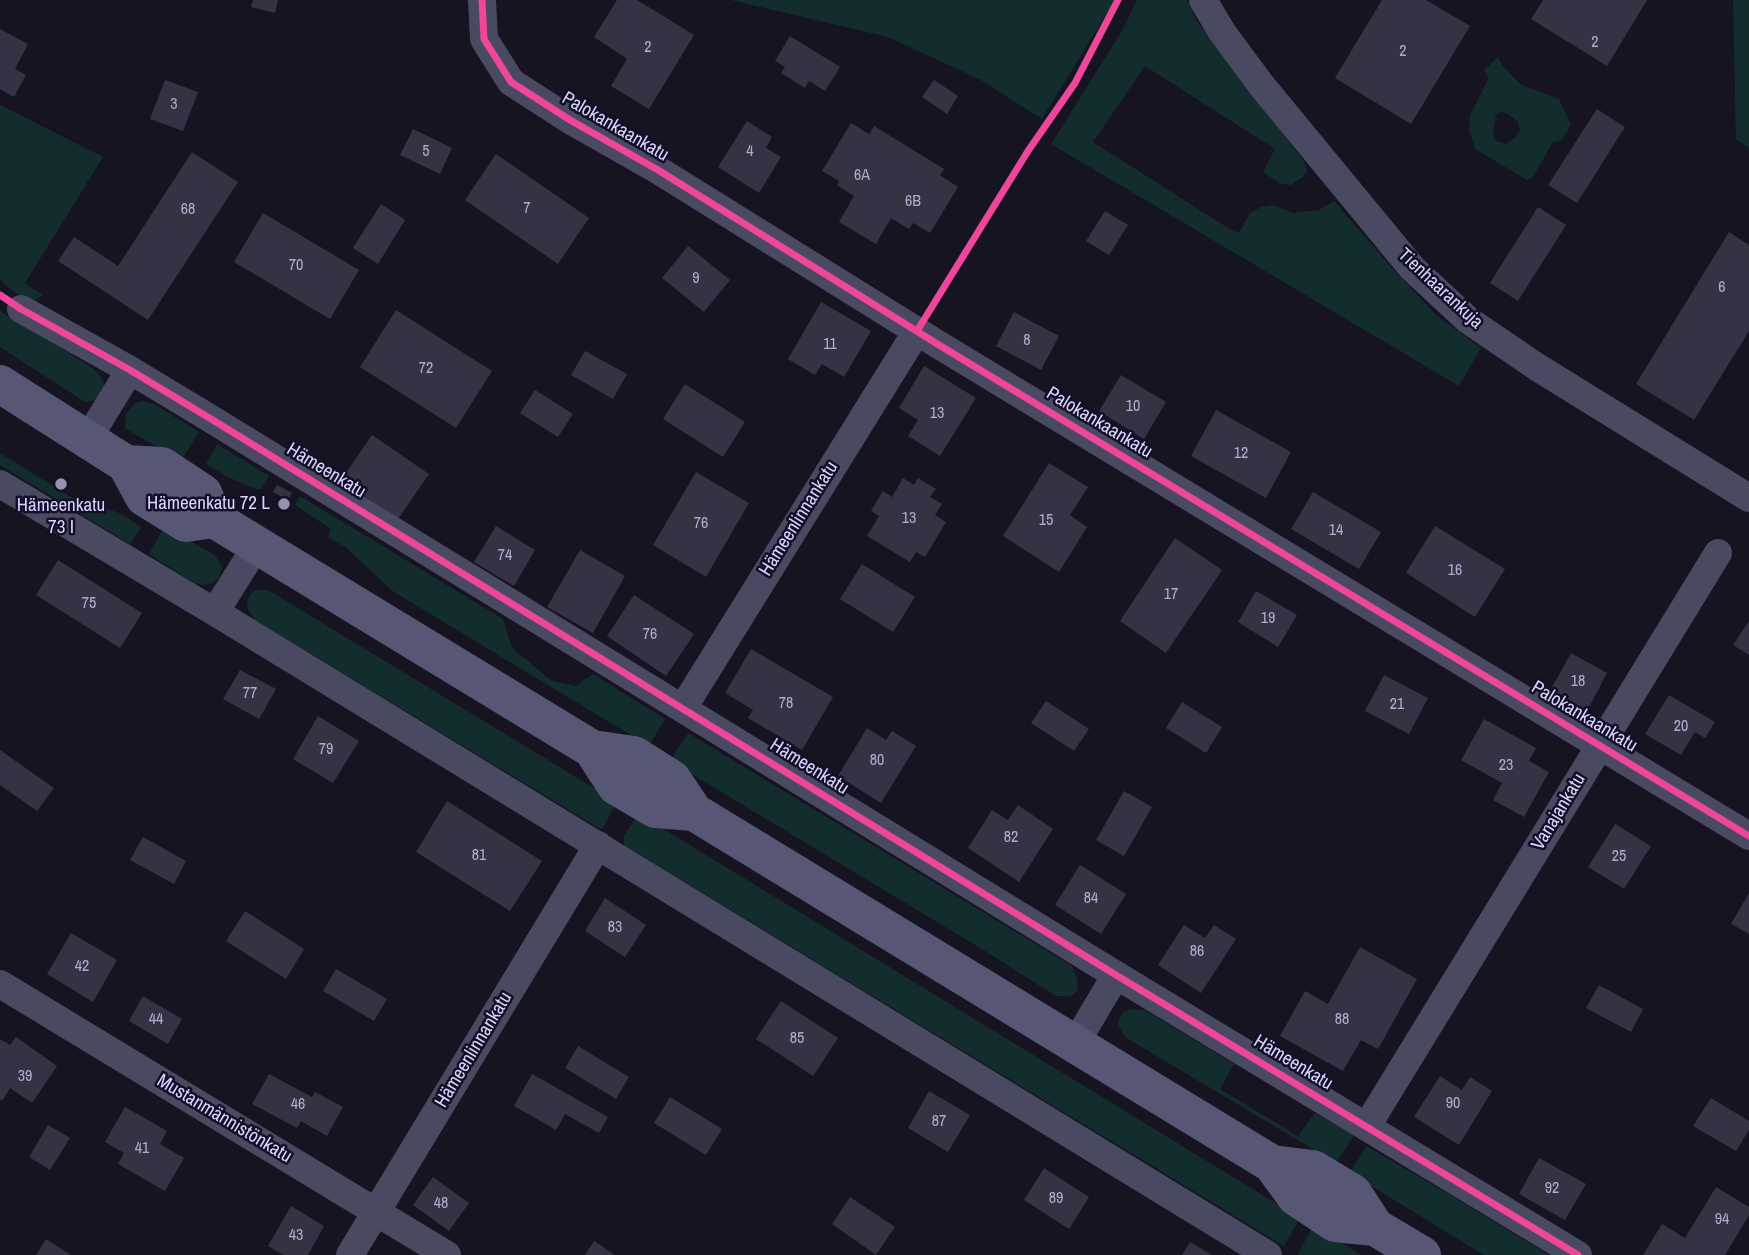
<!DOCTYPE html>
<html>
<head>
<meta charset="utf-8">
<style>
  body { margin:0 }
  canvas { display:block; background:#161421 }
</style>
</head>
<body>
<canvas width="1749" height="1255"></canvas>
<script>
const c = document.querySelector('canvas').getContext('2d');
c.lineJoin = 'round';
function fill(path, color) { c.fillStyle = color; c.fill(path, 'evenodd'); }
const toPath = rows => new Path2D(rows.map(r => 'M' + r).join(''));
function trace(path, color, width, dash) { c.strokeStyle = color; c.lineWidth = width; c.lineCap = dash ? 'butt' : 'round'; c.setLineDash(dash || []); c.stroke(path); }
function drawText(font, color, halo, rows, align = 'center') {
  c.font = font + ' "Archivo Narrow",sans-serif'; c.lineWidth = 5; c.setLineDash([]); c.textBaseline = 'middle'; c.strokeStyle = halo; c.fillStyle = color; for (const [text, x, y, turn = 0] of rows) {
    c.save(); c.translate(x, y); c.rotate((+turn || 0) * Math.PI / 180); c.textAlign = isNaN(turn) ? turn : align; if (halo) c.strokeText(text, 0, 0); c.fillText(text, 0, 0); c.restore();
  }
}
const green = toPath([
  [731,0,1115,0,1042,119,981,80,888,37],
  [1137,0,1187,0,1196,20,1303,160,1307,170,1304,176,1291,185,1281,184,1263,172,1275,149,1145,66,1093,142,1231,230,1239,233,1250,213,1261,207,1273,205,1293,213,1319,210,1334,201,1392,268,1436,315,1481,348,1459,386,1051,144,1123,29],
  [1733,0,1749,0,1749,148,1736,139],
  [1498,57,1502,65,1520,84,1559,99,1571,125,1561,141,1553,142,1533,177,1527,180,1475,149,1469,130,1470,115,1489,78,1484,70],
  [1502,111,1509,115,1518,122,1520,130,1515,138,1506,144,1496,141,1493,134,1496,115],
  [0,105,103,157,25,283,43,295,30,303,5,285,0,278],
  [0,311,19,324,27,326,91,367,102,378,105,387,97,400,85,402,0,347],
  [142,401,154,404,199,432,181,461,125,428,126,414,134,404],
  [217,444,269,476,261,489,255,489,226,476,206,464],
  [0,453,69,496,122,514,141,527,130,544,0,465],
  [300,496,503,619,512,648,552,681,576,686,593,674,665,719,649,746,394,592,345,547,328,537,331,529,295,505],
  [165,526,216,556,222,568,219,577,213,583,204,585,194,583,149,554],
  [260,590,268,590,617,802,602,830,255,620,248,609,247,601,252,592],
  [688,733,1072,966,1077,979,1078,990,1071,996,1056,996,982,949,670,761],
  [639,814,1300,1218,1284,1246,624,845,624,835],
  [1132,1009,1145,1010,1234,1064,1220,1089,1298,1136,1315,1113,1354,1135,1336,1163,1125,1037,1118,1025,1120,1016,1125,1011],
  [1366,1146,1437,1187,1549,1255,1484,1255,1350,1173],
  [1313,1226,1361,1255,1299,1255,1298,1254]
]);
const building = toPath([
  [253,0,278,0,275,13,251,7],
  [617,0,637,0,694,35,649,109,611,86,627,59,594,37],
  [1382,0,1426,0,1470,26,1411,124,1335,78],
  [1543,0,1647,0,1607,66,1531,19],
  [0,29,28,44,15,69,26,75,14,97,0,89],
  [790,36,840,67,825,91,809,81,805,88,781,73,785,67,775,61],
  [165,80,198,92,183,131,150,119],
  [934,80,958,96,947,114,922,97],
  [1597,109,1625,127,1577,203,1548,185],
  [747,121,772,137,766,148,781,157,759,193,718,167],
  [851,123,869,134,874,126,944,169,940,175,958,187,930,233,913,223,909,229,891,218,876,244,839,222,854,196,837,185,839,181,822,171],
  [413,129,452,148,440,174,400,155],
  [192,152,238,182,148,320,58,261,74,237,118,266],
  [496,154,589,218,558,264,465,200],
  [381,204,405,220,378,264,353,248],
  [1538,207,1566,225,1518,301,1490,283],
  [1105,211,1128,225,1109,255,1086,241],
  [263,213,359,270,330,319,234,262],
  [1729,232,1749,245,1749,331,1694,420,1636,384],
  [688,246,730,280,704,312,662,278],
  [821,302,871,331,844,377,822,364,815,375,788,359],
  [396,310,492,371,456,428,360,367],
  [1014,312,1059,336,1041,370,996,346],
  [585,351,627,374,613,399,571,375],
  [924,366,976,398,940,456,908,436,918,420,899,408],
  [1121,375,1166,402,1144,439,1099,411],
  [685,384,745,422,723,457,663,419],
  [535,390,573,414,558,437,520,413],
  [1216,410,1291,452,1266,498,1191,456],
  [372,435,429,474,398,519,341,480],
  [1049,463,1088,487,1070,515,1087,527,1059,572,1003,536],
  [696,472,749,503,706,577,653,545],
  [903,478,914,485,918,478,936,489,930,497,942,504,935,515,946,522,925,557,916,552,910,562,867,536,879,516,871,511,883,491,892,497],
  [277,485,292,493,288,500,273,492],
  [1313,492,1381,532,1359,569,1291,529],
  [496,526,535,550,514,586,474,562],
  [1435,526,1505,569,1475,617,1406,573],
  [1175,538,1222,570,1166,653,1120,621],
  [580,550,625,576,593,633,547,607],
  [58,560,142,613,120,648,36,595],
  [862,564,915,597,893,632,840,599],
  [1256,591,1297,615,1278,647,1238,622],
  [634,595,694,634,666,676,607,636],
  [1749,621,1749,655,1733,645],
  [751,649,833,697,802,750,748,718,753,710,725,693],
  [1571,653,1607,673,1587,711,1550,691],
  [240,670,276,689,259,719,223,699],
  [1384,675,1428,698,1409,734,1365,711],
  [1669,695,1715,722,1705,738,1695,732,1681,755,1645,734],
  [1046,701,1089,729,1074,751,1031,723],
  [1182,702,1222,727,1206,753,1166,728],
  [318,716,359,741,333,783,293,759],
  [1484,719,1536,748,1529,761,1549,772,1524,817,1493,800,1502,783,1461,760],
  [867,728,886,740,892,731,916,746,881,803,838,776],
  [0,750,54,788,37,811,0,785],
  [1124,791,1152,807,1124,856,1096,840],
  [447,801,542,861,510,911,416,852],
  [1018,805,1053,829,1019,882,968,848,992,810,1008,820],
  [1615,824,1651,846,1624,889,1588,867],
  [143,837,186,861,174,884,130,860],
  [1080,865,1126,894,1101,934,1055,905],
  [1749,893,1749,934,1731,924],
  [605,898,646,925,625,957,585,931],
  [245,911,304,949,286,979,226,941],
  [1184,925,1205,938,1214,925,1236,939,1201,993,1158,965],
  [71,933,117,960,93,1002,47,974],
  [1360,947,1417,979,1378,1049,1361,1040,1343,1071,1280,1036,1305,991,1328,1004],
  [336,969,387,999,374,1021,323,991],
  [1599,985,1643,1009,1631,1032,1586,1008],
  [143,996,182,1019,168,1044,129,1021],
  [781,1001,838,1038,813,1076,756,1039],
  [16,1037,57,1066,32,1103,10,1088,2,1101,0,1099,0,1039,10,1045],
  [578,1046,629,1077,616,1099,565,1068],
  [269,1074,312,1097,315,1092,343,1107,327,1136,301,1121,297,1128,252,1104],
  [532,1074,608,1117,599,1133,565,1114,556,1130,514,1106],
  [1440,1076,1462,1090,1470,1077,1492,1091,1459,1145,1414,1117],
  [929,1091,970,1115,948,1152,908,1128],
  [670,1097,722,1129,706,1155,654,1123],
  [1711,1098,1749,1121,1749,1130,1736,1151,1693,1126],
  [125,1107,167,1131,160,1144,184,1158,165,1191,118,1164,124,1153,105,1142],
  [48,1125,70,1138,50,1170,29,1157],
  [1539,1158,1586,1184,1565,1220,1519,1194],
  [1044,1168,1089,1197,1069,1229,1024,1200],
  [433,1177,469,1203,449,1231,413,1205],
  [1716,1187,1749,1207,1749,1215,1725,1255,1643,1255,1662,1224,1685,1238],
  [850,1197,895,1227,876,1255,832,1224],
  [291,1206,324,1226,308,1255,284,1255,268,1246],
  [46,1239,71,1255,36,1255],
  [594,1241,615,1255,585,1255],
  [1190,1242,1212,1255,1182,1255]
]);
const street = toPath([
  [482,0,484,39,511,82,570,120,658,170,939,345,1749,836],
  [1203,0,1222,32,1262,86,1412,268,1468,320,1537,367,1749,498],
  [21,309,130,370,216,422,1116,975,1578,1255],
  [87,440,130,370],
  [0,484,215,612,1268,1255],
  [215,612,257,545],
  [683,708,917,331],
  [0,984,447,1255],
  [1075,1044,1116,975],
  [1367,1126,1718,553],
  [350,1255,598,845]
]);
const secondary = toPath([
  [0,384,126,464,162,466,203,493,214,519,592,749,634,755,672,779,694,812],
  [126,464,144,497,186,523,214,519],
  [592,749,616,786,655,809,694,812,1272,1164,1296,1197,1335,1223,1375,1227],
  [1272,1164,1313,1169,1353,1193,1375,1227,1422,1255]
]);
const cycleway = toPath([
  [482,0,484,39,511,82,570,120,658,170,939,345,1749,836],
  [0,295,21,309,130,370,216,422,1116,975,1578,1255],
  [917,331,1028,151,1075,83,1118,0]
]);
const markers = [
  [61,484,7,"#9591b1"],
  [284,504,7,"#9591b1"]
];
const numberNames = [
  ["2",1595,43],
  ["2",648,48],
  ["2",1403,52],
  ["3",174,105],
  ["5",426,152],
  ["4",750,152],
  ["6A",862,176],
  ["6B",913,202],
  ["7",527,209],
  ["68",188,210],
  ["70",296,266],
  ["9",696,279],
  ["6",1722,288],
  ["8",1027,341],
  ["11",830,345],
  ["72",426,369],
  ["10",1133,407],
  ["13",937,414],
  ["12",1241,454],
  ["13",909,519],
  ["15",1046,521],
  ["76",701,524],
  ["14",1336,531],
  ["74",505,556],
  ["16",1455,571],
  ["17",1171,595],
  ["75",89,604],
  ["19",1268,619],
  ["76",650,635],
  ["18",1578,682],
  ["77",250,694],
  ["78",786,704],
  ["21",1397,705],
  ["20",1681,727],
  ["79",326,750],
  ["80",877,761],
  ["23",1506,766],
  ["82",1011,838],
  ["81",479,856],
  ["25",1619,857],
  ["84",1091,899],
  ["83",615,928],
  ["86",1197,952],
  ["42",82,967],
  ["44",156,1020],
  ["88",1342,1020],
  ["85",797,1039],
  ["39",25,1077],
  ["90",1453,1104],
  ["46",298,1105],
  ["87",939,1122],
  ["41",142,1149],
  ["92",1552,1189],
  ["89",1056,1199],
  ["48",441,1204],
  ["94",1722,1220],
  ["43",296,1236]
];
const streetNames = [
  ["Palokankaankatu",615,127,30],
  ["Tienhaarankuja",1440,289,43],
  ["Palokankaankatu",1099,423,31],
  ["Hämeenkatu",326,471,31],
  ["Hämeenlinnankatu",799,519,-58],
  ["Palokankaankatu",1584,717,31],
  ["Hämeenkatu",809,767,32],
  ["Vanajankatu",1559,812,-59],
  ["Hämeenlinnankatu",474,1050,-59],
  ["Hämeenkatu",1293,1063,31],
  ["Mustanmännistönkatu",224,1119,31]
];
const poiNames = [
  ["Hämeenkatu 72 L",270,504],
  ["Hämeenkatu",61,506,"center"],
  ["73 I",61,528,"center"]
];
fill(green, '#132c2d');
fill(building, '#343243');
trace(street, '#4a4962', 28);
trace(secondary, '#575674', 38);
trace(cycleway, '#ed469a', 7);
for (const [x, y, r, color] of markers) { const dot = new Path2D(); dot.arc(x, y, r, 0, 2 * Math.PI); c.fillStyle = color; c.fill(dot); trace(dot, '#130f26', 2.5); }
drawText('16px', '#b0acd0', null, numberNames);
drawText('19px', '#d9d4ff', '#130f26', streetNames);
drawText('19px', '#d9d4ff', '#130f26', poiNames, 'right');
</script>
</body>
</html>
